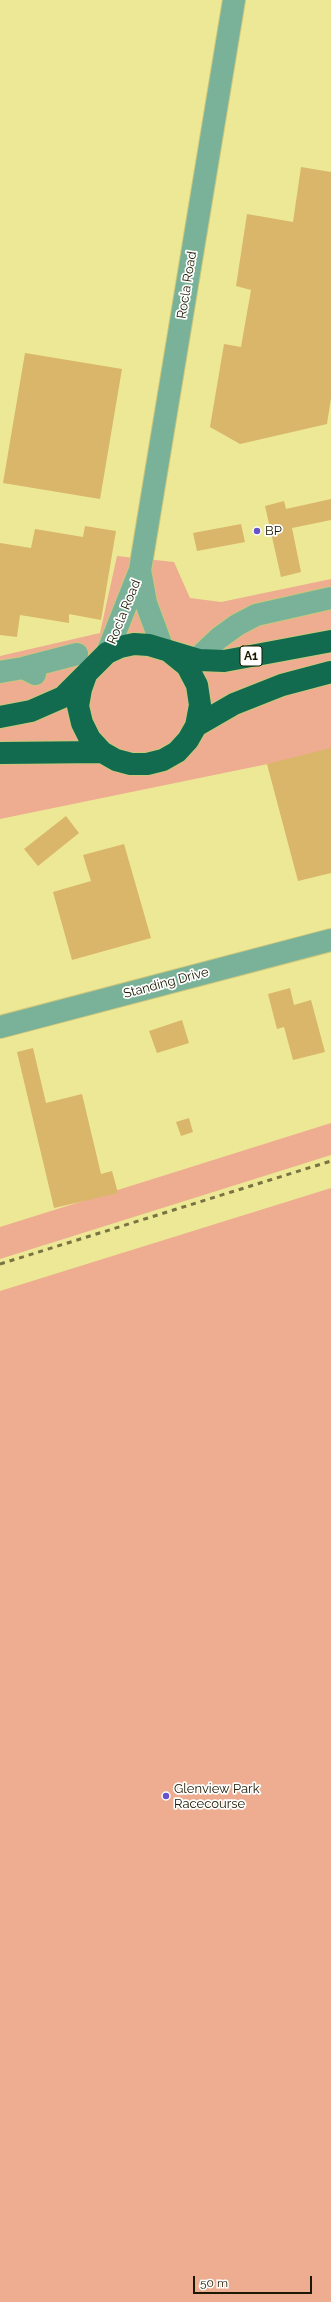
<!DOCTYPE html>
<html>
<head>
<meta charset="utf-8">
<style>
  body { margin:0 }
  #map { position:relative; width:331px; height:2302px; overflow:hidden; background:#ede895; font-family:Raleway,sans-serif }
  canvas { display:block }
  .scale { position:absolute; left:193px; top:2276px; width:119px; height:18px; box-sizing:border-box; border:2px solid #1b1901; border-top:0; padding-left:5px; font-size:12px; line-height:14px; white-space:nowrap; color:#1b1901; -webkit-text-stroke:3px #fff; paint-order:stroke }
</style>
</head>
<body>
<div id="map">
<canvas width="331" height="2302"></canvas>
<div class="scale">50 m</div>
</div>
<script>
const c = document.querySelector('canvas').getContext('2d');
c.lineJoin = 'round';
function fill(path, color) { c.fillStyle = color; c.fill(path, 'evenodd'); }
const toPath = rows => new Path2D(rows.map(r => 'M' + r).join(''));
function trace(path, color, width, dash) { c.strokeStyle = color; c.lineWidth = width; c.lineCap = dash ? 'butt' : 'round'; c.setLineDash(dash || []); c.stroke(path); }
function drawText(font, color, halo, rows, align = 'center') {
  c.font = font + ' Raleway,sans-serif'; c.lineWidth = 3.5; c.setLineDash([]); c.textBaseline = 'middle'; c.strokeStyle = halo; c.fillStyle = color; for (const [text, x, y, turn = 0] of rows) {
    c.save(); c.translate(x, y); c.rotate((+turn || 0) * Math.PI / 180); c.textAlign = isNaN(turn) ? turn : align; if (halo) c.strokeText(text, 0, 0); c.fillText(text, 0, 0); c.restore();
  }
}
const green = toPath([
  [117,556,174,562,190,598,221,602,331,579,331,751,0,819,0,656,100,633],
  [331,1123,331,1155,0,1259,0,1227],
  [331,1188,331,2302,0,2302,0,1291]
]);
const building = toPath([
  [301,167,331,172,331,398,327,424,240,444,210,427,224,344,241,347,251,290,236,286,247,214,293,222],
  [25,353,122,369,100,499,3,483],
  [331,499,331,520,292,528,301,572,281,577,265,506,284,501,286,509],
  [241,524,245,542,197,551,193,533],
  [85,526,116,531,101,620,69,614,69,623,20,615,17,637,0,635,0,543,31,548,35,529,83,537],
  [331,748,331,873,298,881,267,764],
  [66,816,79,833,38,866,24,849],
  [124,844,151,938,72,960,53,892,91,881,83,855],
  [290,988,294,1005,311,1000,325,1052,293,1060,284,1027,277,1029,268,994],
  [182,1020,189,1043,157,1053,149,1031],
  [33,1048,46,1103,82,1094,101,1174,112,1171,118,1193,54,1208,17,1052],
  [189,1118,193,1132,181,1136,176,1122]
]);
const minor = toPath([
  [140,570,146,603,163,649],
  [107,653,140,570,234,0],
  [199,660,202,654,219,638,237,625,256,615,331,598],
  [23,668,77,654],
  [0,672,23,668,35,674],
  [0,1027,331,940]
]);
const highway = toPath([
  [86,675,81,689,78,706,82,723,90,739,102,752,116,760,131,764,147,764,163,760,177,752,188,740,196,726,200,705,197,685,187,666,171,653],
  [0,717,31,711,63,697,107,653,120,647,134,644,149,645,199,660,224,661,331,641],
  [196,726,234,704,282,685,331,672],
  [0,753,102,752]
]);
const rail = toPath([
  [0,1264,331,1161]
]);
const markers = [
  [257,531,4,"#6653cc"],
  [166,1796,4,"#6653cc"]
];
const shields = [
  [251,656,22]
];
const shieldNames = [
  ["A1",251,656]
];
const streetNames = [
  ["Rocla Road",187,285,-81],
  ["Rocla Road",124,612,-68],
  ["Standing Drive",166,983,-15]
];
const poiNames = [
  ["BP",265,531],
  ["Glenview Park",174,1789],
  ["Racecourse",174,1804]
];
fill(green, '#eead90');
fill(building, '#d9b669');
trace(minor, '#cbc77d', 24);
trace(highway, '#cbc77d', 24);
trace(minor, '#79b299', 22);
trace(highway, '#126b4e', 22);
trace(rail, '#777342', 3, [5, 5]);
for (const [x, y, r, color] of markers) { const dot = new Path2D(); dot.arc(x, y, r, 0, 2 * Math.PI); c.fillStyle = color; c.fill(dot); trace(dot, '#fff', 1.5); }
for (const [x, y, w] of shields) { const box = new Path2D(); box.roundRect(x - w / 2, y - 10, w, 20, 3); c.fillStyle = '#fff'; c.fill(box); trace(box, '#1b1901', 1); }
drawText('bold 12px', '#1b1901', null, shieldNames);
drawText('13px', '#1b1901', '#fff', streetNames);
drawText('13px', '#1b1901', '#fff', poiNames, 'left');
</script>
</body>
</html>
